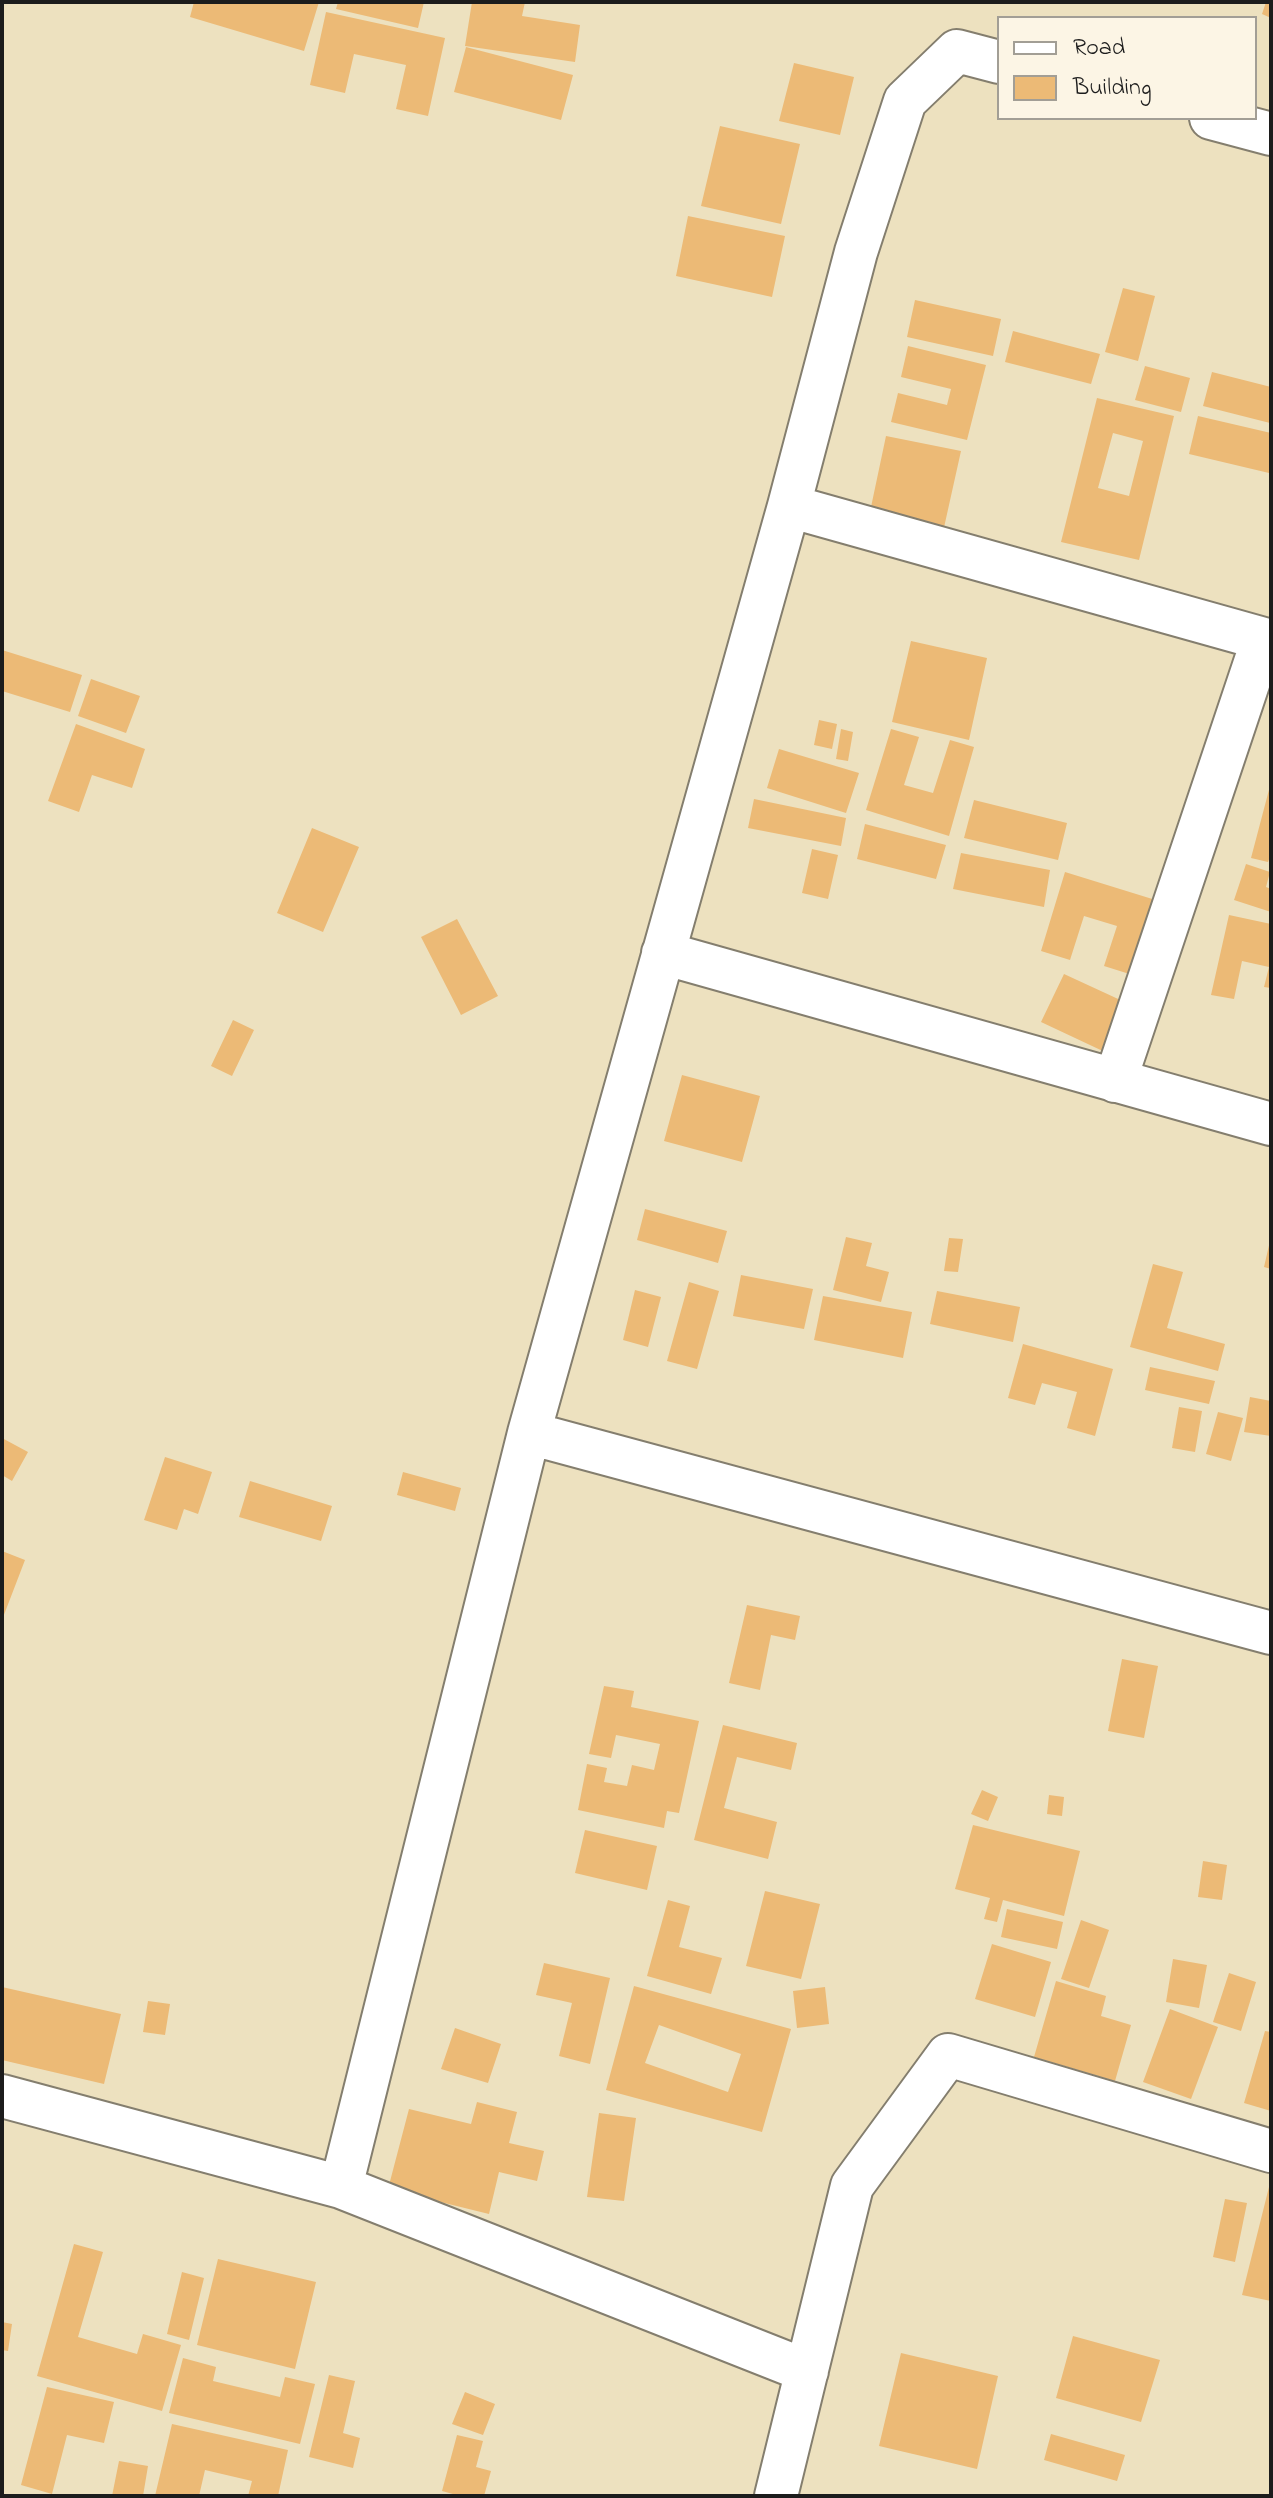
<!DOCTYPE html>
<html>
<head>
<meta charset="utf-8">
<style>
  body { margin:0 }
  #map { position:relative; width:1273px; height:2498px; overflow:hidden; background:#ede1bf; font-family:"Indie Flower",sans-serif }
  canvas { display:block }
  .frame { position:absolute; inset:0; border:4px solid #1c1c1c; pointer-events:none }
  .legend { position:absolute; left:997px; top:16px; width:260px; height:104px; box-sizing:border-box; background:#fcf5e5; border:2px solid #a29e95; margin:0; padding:10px 14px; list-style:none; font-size:24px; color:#1c1c1c }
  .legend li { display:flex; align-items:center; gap:16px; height:40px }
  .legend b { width:40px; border:2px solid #a29e95 }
</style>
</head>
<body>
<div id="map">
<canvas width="1273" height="2498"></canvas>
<div class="frame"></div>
<ul class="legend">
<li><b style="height:10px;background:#fff"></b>Road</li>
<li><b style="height:22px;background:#ecba76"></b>Building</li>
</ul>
</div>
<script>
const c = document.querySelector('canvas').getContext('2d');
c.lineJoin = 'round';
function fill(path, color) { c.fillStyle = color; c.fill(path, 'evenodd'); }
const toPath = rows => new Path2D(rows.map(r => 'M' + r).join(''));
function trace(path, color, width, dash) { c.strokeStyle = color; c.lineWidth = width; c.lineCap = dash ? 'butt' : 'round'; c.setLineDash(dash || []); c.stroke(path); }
const building = toPath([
  [194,2,319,2,304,51,190,17],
  [338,2,424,2,418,28,336,9],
  [472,2,525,2,522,16,580,25,575,62,465,46],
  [1266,2,1271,2,1271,18,1262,14],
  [326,12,445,38,428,116,396,109,406,65,354,54,345,93,310,85],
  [466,47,573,75,561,120,454,92],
  [794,63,854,77,840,135,779,121],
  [720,126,800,144,781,224,701,206],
  [688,216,785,236,772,297,676,276],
  [1123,288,1155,296,1138,361,1105,352],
  [915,300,1001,319,993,356,907,337],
  [1013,331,1100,354,1091,384,1005,362],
  [908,346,986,365,967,440,891,422,898,393,947,405,951,389,901,377],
  [1145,366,1190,378,1181,412,1135,400],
  [1212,372,1271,387,1270,423,1203,406],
  [1097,398,1174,416,1139,560,1061,542],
  [1113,433,1143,441,1129,496,1098,488],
  [1198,416,1271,433,1269,473,1189,454],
  [886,436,961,451,941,541,867,526],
  [911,641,987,658,969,740,892,722],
  [2,650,82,675,70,712,2,691],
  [91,679,140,696,126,733,78,716],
  [819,720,837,724,832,749,814,745],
  [76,724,145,749,132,788,92,775,79,812,48,801],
  [841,729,853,732,848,761,836,759],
  [891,729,919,737,904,785,933,793,950,740,974,747,949,836,866,810],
  [779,749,859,773,846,813,767,788],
  [1270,786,1271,854,1268,862,1251,858],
  [754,799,846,818,841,846,748,828],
  [974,800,1067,823,1058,860,964,838],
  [865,824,946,845,936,879,857,859],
  [312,828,359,847,323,932,277,913],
  [812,849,838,855,828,899,802,893],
  [961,853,1050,870,1044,907,953,889],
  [1246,864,1270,872,1266,887,1271,889,1271,912,1234,900],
  [1065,872,1162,902,1139,977,1104,966,1117,926,1084,916,1070,960,1041,951],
  [1229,915,1271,924,1271,988,1264,987,1269,967,1242,961,1234,999,1211,995],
  [457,919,498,996,461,1015,421,937],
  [1064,974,1129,1004,1107,1053,1041,1022],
  [233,1020,254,1030,232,1076,211,1066],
  [682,1075,760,1096,742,1162,664,1141],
  [645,1209,727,1231,718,1263,637,1240],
  [846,1237,872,1243,866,1266,889,1272,881,1302,833,1290],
  [949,1238,963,1239,958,1272,944,1271],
  [1270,1241,1271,1241,1271,1269,1264,1267],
  [1153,1264,1183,1272,1167,1328,1225,1344,1218,1371,1130,1347],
  [741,1275,813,1289,804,1329,733,1316],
  [689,1282,719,1291,697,1369,667,1361],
  [635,1290,661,1297,648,1347,623,1340],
  [937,1291,1020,1307,1013,1342,930,1324],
  [823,1296,912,1312,903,1358,814,1340],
  [1023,1344,1113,1369,1095,1436,1067,1428,1077,1392,1042,1383,1035,1405,1008,1398],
  [1150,1367,1215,1381,1209,1404,1145,1390],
  [1250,1397,1271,1401,1271,1436,1244,1432],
  [1179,1407,1202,1411,1195,1452,1172,1448],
  [1218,1412,1243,1418,1231,1461,1206,1454],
  [2,1438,28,1452,12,1481,2,1475],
  [165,1457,212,1472,198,1514,184,1509,177,1530,144,1520],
  [403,1472,461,1488,455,1511,397,1495],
  [250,1481,332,1506,321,1541,239,1517],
  [2,1551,25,1560,2,1620],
  [747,1605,800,1616,795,1640,771,1635,760,1690,729,1683],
  [1122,1659,1158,1666,1144,1738,1108,1731],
  [604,1686,634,1691,631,1707,699,1721,679,1813,667,1811,664,1828,578,1810,587,1764,607,1768,604,1782,627,1786,632,1765,654,1770,660,1744,616,1735,611,1758,589,1754],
  [723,1725,797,1743,791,1770,737,1757,724,1808,777,1822,768,1859,694,1840],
  [982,1790,998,1797,988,1821,971,1814],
  [1049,1795,1064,1797,1062,1816,1047,1814],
  [973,1825,1080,1851,1064,1916,1003,1900,997,1922,984,1919,990,1898,955,1889],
  [585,1830,657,1846,647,1890,575,1873],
  [1203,1861,1227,1865,1222,1900,1198,1897],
  [765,1891,820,1904,801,1979,746,1966],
  [668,1900,690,1906,679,1947,722,1958,711,1994,647,1976],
  [1007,1909,1063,1922,1057,1949,1001,1937],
  [1081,1920,1109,1930,1089,1988,1061,1979],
  [992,1944,1051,1962,1035,2017,975,1999],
  [1173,1959,1207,1965,1199,2008,1166,2002],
  [544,1963,610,1978,590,2064,559,2056,572,2003,536,1995],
  [1229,1973,1256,1982,1241,2031,1213,2022],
  [1056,1981,1106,1996,1101,2016,1131,2025,1115,2081,1034,2057],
  [634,1986,791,2029,762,2132,606,2090],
  [659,2025,741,2054,728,2092,645,2063],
  [2,1987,121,2014,104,2084,2,2060],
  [825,1987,829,2024,797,2028,793,1991],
  [148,2001,170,2004,165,2035,143,2032],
  [1170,2009,1218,2027,1191,2099,1143,2082],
  [455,2028,501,2044,488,2083,441,2069],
  [1265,2031,1271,2032,1271,2111,1244,2103],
  [477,2102,517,2112,509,2143,544,2151,537,2181,499,2172,489,2214,388,2189,409,2109,471,2124],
  [599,2113,636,2118,624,2201,587,2197],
  [1270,2183,1271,2183,1271,2301,1242,2295],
  [1225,2199,1247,2203,1235,2262,1213,2257],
  [74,2244,103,2252,78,2337,137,2354,143,2334,181,2345,162,2411,37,2376],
  [218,2259,316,2282,295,2369,197,2345],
  [182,2272,204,2278,189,2340,167,2334],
  [2,2322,12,2324,8,2351,2,2350],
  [1073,2336,1160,2360,1141,2422,1056,2398],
  [901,2353,998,2376,977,2469,879,2446],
  [183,2358,216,2367,213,2381,280,2397,285,2377,315,2384,300,2444,169,2413],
  [329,2375,355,2381,343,2433,360,2438,353,2468,309,2457],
  [47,2387,114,2402,104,2443,67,2435,52,2494,21,2485],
  [465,2392,495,2404,483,2435,452,2424],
  [172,2424,288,2450,278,2496,248,2496,252,2481,205,2470,199,2496,155,2496],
  [1051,2434,1125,2455,1117,2481,1044,2460],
  [457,2435,483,2441,476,2467,491,2471,484,2496,460,2496,442,2491],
  [119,2461,148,2466,143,2496,112,2496]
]);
const street = toPath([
  [1211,118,1271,134],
  [789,506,1271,641],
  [663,953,1271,1124],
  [1115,1081,1263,639],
  [529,1433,1271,1633],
  [2,2096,341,2187,807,2371],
  [341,2187,529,1433,789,506,856,252,905,101,957,51,999,62],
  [776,2496,852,2186,948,2055,1271,2151]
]);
fill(building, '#ecba76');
trace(street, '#847e6e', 46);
trace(street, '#fff', 42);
</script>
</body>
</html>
